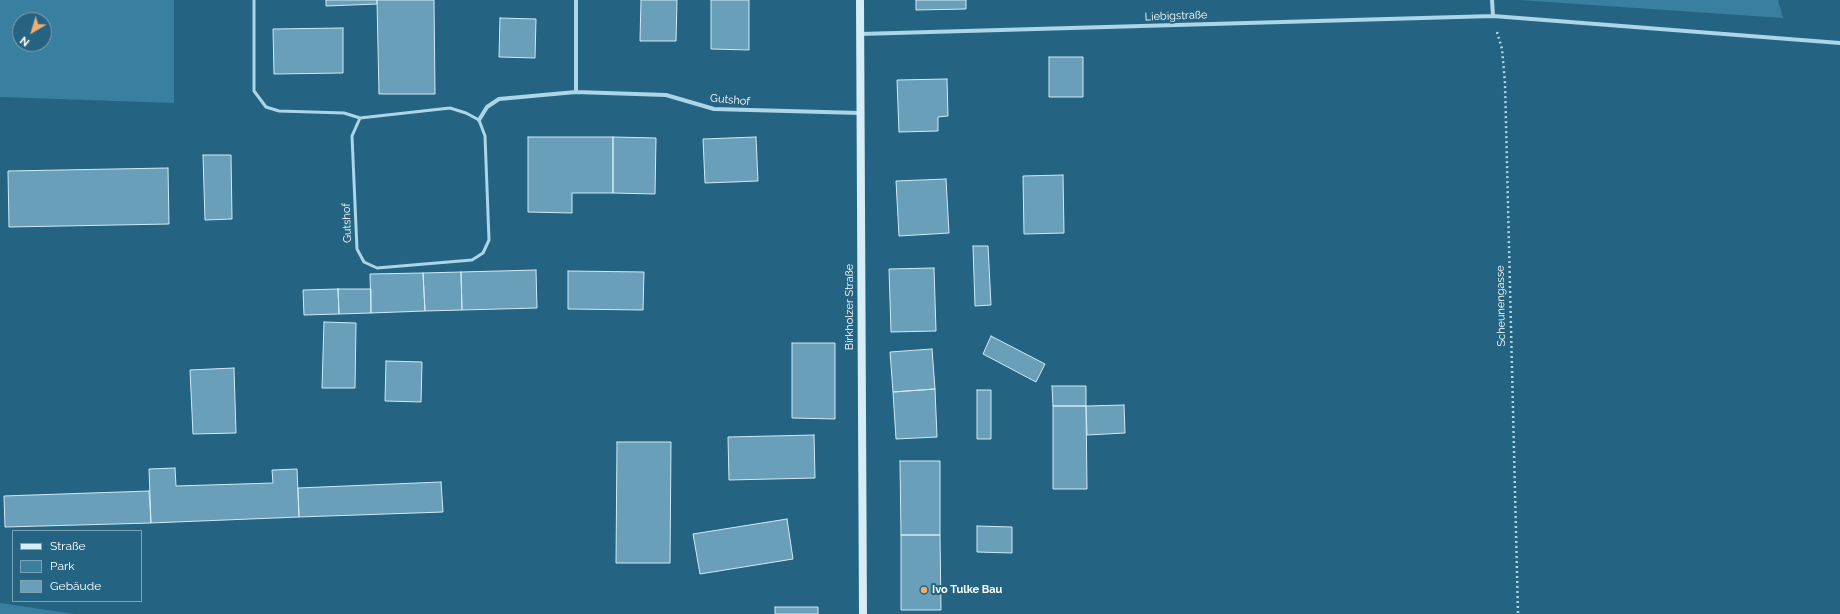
<!DOCTYPE html>
<html>
<head>
<meta charset="utf-8">
<style>
  body { margin:0 }
  #map { position:relative; width:1840px; height:614px; overflow:hidden; background:#246482; font-family:Raleway,sans-serif }
  canvas { display:block }
  .legend { position:absolute; left:12px; top:530px; width:130px; height:72px; box-sizing:border-box; background:#246482; border:1px solid #7ca2b4; margin:0; padding:5px 7px; list-style:none; font-size:12px; color:#fff }
  .legend li { display:flex; align-items:center; gap:8px; height:20px }
  .legend b { width:20px; border:1px solid #7ca2b4 }
  .north { position:absolute; left:12px; top:12px; width:40px; height:40px; box-sizing:border-box; background:#246482; border:1px solid #7ca2b4; border-radius:50%; rotate:218deg; font-size:11px; font-weight:700; line-height:16px; text-align:center; color:#fff }
  .north::after { content:''; display:block; margin:auto; width:14px; height:18px; background:#f1ad70; clip-path:polygon(50% 0,100% 100%,50% 72%,0 100%) }
</style>
</head>
<body>
<div id="map">
<canvas width="1840" height="614"></canvas>
<ul class="legend">
<li><b style="height:5px;background:#d6ecf6"></b>Straße</li>
<li><b style="height:11px;background:#397fa0"></b>Park</li>
<li><b style="height:11px;background:#699fb8"></b>Gebäude</li>
</ul>
<div class="north">N</div>
</div>
<script>
const c = document.querySelector('canvas').getContext('2d');
c.lineJoin = 'round';
function fill(path, color) { c.fillStyle = color; c.fill(path, 'evenodd'); }
const toPath = rows => new Path2D(rows.map(r => 'M' + r).join(''));
function trace(path, color, width, dash) { c.strokeStyle = color; c.lineWidth = width; c.lineCap = dash ? 'butt' : 'round'; c.setLineDash(dash || []); c.stroke(path); }
function drawText(font, color, halo, rows, align = 'center') {
  c.font = font + ' Raleway,sans-serif'; c.lineWidth = 4; c.setLineDash([]); c.textBaseline = 'middle'; c.strokeStyle = halo; c.fillStyle = color; for (const [text, x, y, turn = 0] of rows) {
    c.save(); c.translate(x, y); c.rotate((+turn || 0) * Math.PI / 180); c.textAlign = isNaN(turn) ? turn : align; if (halo) c.strokeText(text, 0, 0); c.fillText(text, 0, 0); c.restore();
  }
}
const green = toPath([
  [0,0,174,0,174,103,0,97],
  [20,20,44,20,44,44,20,44],
  [1519,0,1778,0,1783,18],
  [0,603,74,614,0,614]
]);
const building = toPath([
  [326,0,377,0,377,4,326,6,326,0],
  [377,0,434,0,435,94,379,94,377,0],
  [641,0,677,0,676,41,640,41,641,0],
  [711,0,749,0,749,50,711,49,711,0],
  [916,0,966,0,966,9,916,10,916,0],
  [500,18,536,19,535,58,499,57,500,18],
  [343,28,343,73,274,74,273,29,343,28],
  [1049,57,1083,57,1083,97,1049,97,1049,57],
  [947,79,948,116,938,117,938,131,899,132,897,80,947,79],
  [528,137,613,137,613,193,572,193,572,213,528,212,528,137],
  [613,137,656,138,655,194,613,193,613,137],
  [756,137,758,181,705,183,703,139,756,137],
  [203,155,231,155,232,219,205,220,203,155],
  [168,168,169,224,9,227,8,171,168,168],
  [1063,175,1064,233,1024,234,1023,176,1063,175],
  [946,179,949,233,899,236,896,181,946,179],
  [973,246,988,246,991,305,975,306,973,246],
  [934,268,936,331,891,332,889,269,934,268],
  [536,270,537,308,462,310,461,272,536,270],
  [568,271,644,272,643,310,568,309,568,271],
  [461,272,462,310,425,311,423,273,461,272],
  [423,273,425,311,371,313,370,274,423,273],
  [338,289,371,289,371,313,339,314,338,289],
  [338,289,339,314,304,315,303,290,338,289],
  [324,322,356,323,355,388,322,388,324,322],
  [991,336,1045,364,1036,382,983,354,991,336],
  [792,343,835,343,835,419,792,418,792,343],
  [932,349,935,389,893,392,890,352,932,349],
  [386,361,422,362,421,402,385,401,386,361],
  [234,368,236,433,193,434,190,370,234,368],
  [1052,386,1086,386,1086,406,1053,406,1052,386],
  [935,389,937,437,896,439,893,392,935,389],
  [977,390,991,390,991,439,977,439,977,390],
  [1124,405,1125,433,1087,435,1086,406,1124,405],
  [1053,406,1086,406,1087,489,1053,489,1053,406],
  [814,435,815,478,729,480,728,437,814,435],
  [617,442,671,442,670,563,616,563,617,442],
  [900,461,940,461,940,535,901,535,900,461],
  [175,468,176,486,273,483,272,470,297,469,299,517,151,523,149,469,175,468],
  [441,482,443,512,299,517,298,488,441,482],
  [149,491,151,523,5,527,4,496,149,491],
  [787,519,793,559,700,574,693,534,787,519],
  [977,526,1012,527,1012,553,977,552,977,526],
  [901,535,940,535,941,610,901,610,901,535],
  [775,607,818,607,818,614,775,614,775,607]
]);
const path = toPath([
  [1497,32,1502,49,1505,83,1518,614]
]);
const service = toPath([
  [254,0,254,91,266,107,279,111,344,113,360,118],
  [450,108,466,113,479,120,485,136,489,240,483,253,472,260,377,268,364,262,357,249,352,136,360,118,450,108]
]);
const minor = toPath([
  [576,0,576,92],
  [1492,0,1493,16],
  [860,34,1493,16,1840,43],
  [479,120,487,107,499,99,576,92,666,95,714,109,860,113]
]);
const secondary = toPath([
  [860,0,863,614]
]);
const markers = [
  [924,590,4,"#f1ad70"]
];
const streetNames = [
  ["Liebigstraße",1176,16,-2],
  ["Gutshof",730,100,5],
  ["Gutshof",347,223,-92],
  ["Scheunengasse",1501,306,-91],
  ["Birkholzer Straße",850,307,-90]
];
const poiNames = [
  ["Ivo Tulke Bau",932,590]
];
fill(green, '#397fa0');
fill(building, '#699fb8');
trace(building, '#d0eaf6', 1);
trace(path, '#acd5e7', 2.5, [2, 3]);
trace(service, '#acd5e7', 3);
trace(minor, '#acd5e7', 4);
trace(secondary, '#d6ecf6', 8);
for (const [x, y, r, color] of markers) { const dot = new Path2D(); dot.arc(x, y, r, 0, 2 * Math.PI); c.fillStyle = color; c.fill(dot); trace(dot, '#246482', 1.5); }
drawText('11px', '#fff', '#246482', streetNames);
drawText('bold 11px', '#fff', '#246482', poiNames, 'left');
</script>
</body>
</html>
